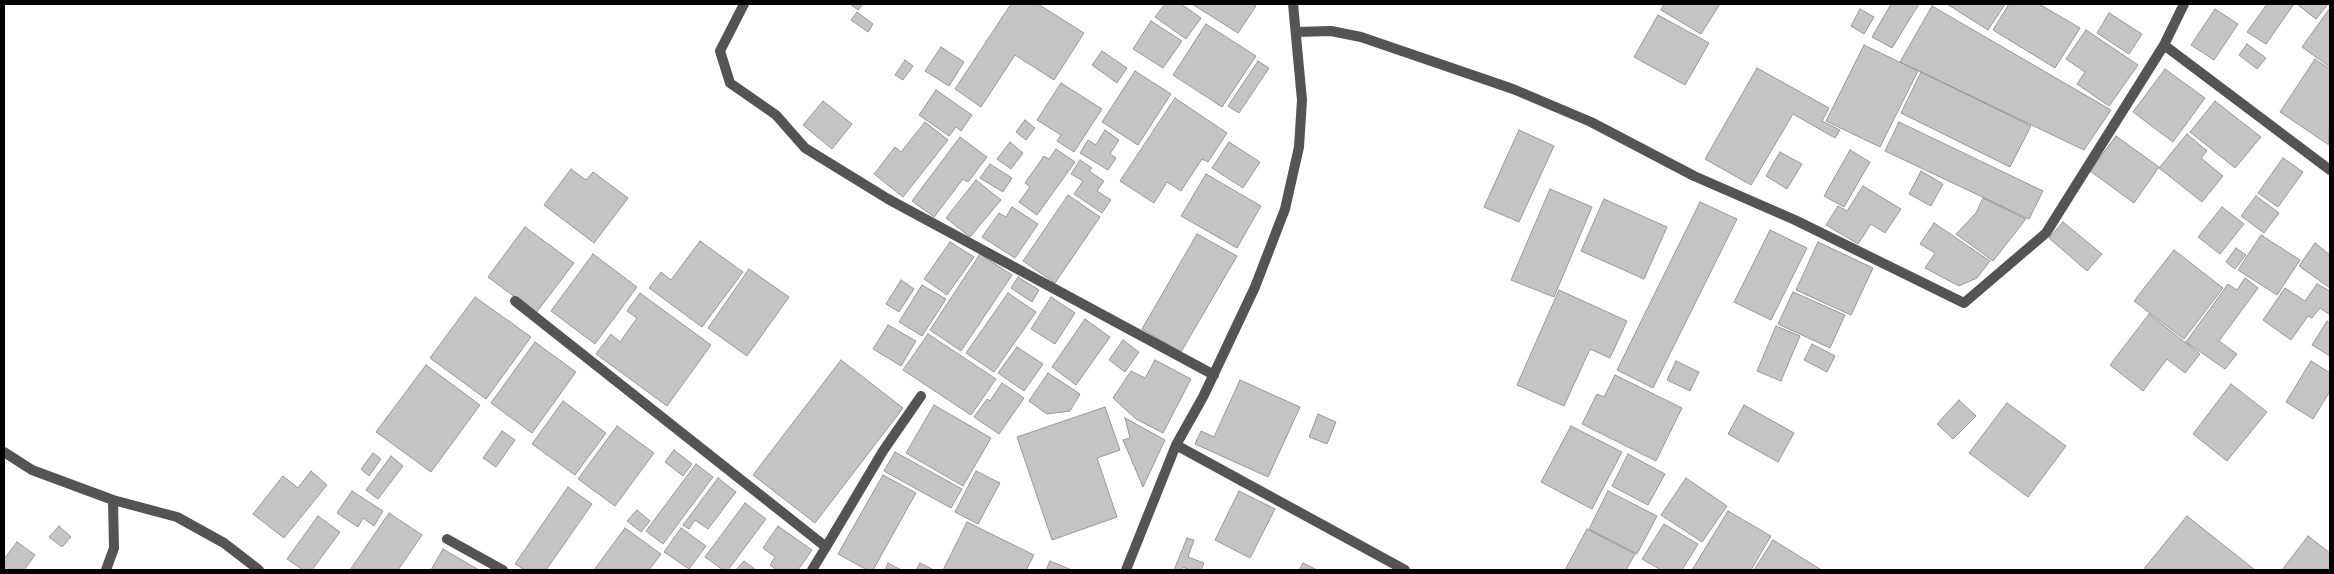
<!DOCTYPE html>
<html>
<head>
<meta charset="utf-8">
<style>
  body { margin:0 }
  #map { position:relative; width:2334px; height:574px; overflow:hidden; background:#fff; font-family:"Titillium Web",sans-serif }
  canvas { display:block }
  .frame { position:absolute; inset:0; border:5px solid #000; pointer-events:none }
</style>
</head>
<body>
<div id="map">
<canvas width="2334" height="574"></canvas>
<div class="frame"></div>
</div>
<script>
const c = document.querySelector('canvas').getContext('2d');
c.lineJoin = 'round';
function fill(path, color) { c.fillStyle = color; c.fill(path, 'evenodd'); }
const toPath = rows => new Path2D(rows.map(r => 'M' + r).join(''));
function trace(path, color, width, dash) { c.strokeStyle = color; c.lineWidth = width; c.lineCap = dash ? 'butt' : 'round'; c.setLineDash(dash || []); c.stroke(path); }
const building = toPath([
  [850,4,863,4,858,10,850,4],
  [1011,4,1038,4,1084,33,1054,80,1015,55,981,107,955,89,1011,4],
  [1165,4,1181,4,1201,18,1186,39,1155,17,1165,4],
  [1192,4,1253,4,1256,6,1238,33,1192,4],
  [1664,4,1720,4,1701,34,1661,10,1664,4],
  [1891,4,1919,4,1892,48,1872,37,1891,4],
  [1947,4,2005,4,1988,30,1947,4],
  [2009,4,2039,4,2080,28,2055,68,1993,30,2009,4],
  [2267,4,2294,4,2266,44,2247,32,2267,4],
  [2297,4,2328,4,2316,19,2297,4],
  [1932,6,2111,110,2084,150,1900,62,1932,6],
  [2330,8,2330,67,2302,47,2330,8],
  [1860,9,1874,17,1864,34,1851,26,1860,9],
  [2215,9,2238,24,2214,60,2191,45,2215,9],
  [857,12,873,24,868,32,851,20,857,12],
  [2109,13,2142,34,2129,54,2097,33,2109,13],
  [1658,15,1709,43,1685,85,1634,57,1658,15],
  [1151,21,1182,41,1163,68,1133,49,1151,21],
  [1206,24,1256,56,1222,107,1173,75,1206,24],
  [2086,30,2138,65,2109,106,2077,84,2085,72,2066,59,2086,30],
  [2247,44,2266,58,2257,69,2239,55,2247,44],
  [1864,45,1918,71,1880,147,1826,121,1864,45],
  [941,47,964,62,949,86,925,71,941,47],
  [1102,51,1127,68,1117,83,1092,65,1102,51],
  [2315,59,2330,69,2329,145,2280,112,2315,59],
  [905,60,913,66,903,80,895,75,905,60],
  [1258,61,1269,68,1239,113,1228,106,1258,61],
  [1757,68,1829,108,1822,121,1840,130,1835,138,1793,114,1751,185,1705,159,1757,68],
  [2165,69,2205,98,2173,142,2133,112,2165,69],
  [1135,71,1171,94,1138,145,1102,122,1135,71],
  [1921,72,2031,126,2010,167,1901,113,1921,72],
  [1061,83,1102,109,1074,152,1057,141,1061,135,1037,120,1061,83],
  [936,90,972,115,961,131,956,127,949,136,919,115,936,90],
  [1175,98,1227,133,1208,162,1202,159,1181,191,1167,182,1154,203,1120,181,1175,98],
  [823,101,852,124,832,149,803,125,823,101],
  [2215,101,2261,137,2235,168,2190,132,2215,101],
  [1025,120,1035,128,1026,140,1016,132,1025,120],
  [925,122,948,140,903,197,874,174,895,147,901,152,925,122],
  [1899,122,2043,191,2029,219,1885,151,1899,122],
  [1105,130,1119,140,1110,154,1116,158,1108,170,1080,153,1088,140,1096,145,1105,130],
  [1519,130,1554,146,1519,222,1484,207,1519,130],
  [2187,134,2207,151,2201,158,2223,176,2202,202,2159,168,2187,134],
  [2116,136,2159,167,2134,203,2090,171,2116,136],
  [960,137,987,157,968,182,963,179,934,217,912,201,960,137],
  [1010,142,1023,153,1011,169,997,159,1010,142],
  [1229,142,1260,162,1243,188,1212,168,1229,142],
  [1056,149,1075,162,1037,215,1019,202,1030,187,1025,183,1044,156,1049,159,1056,149],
  [1850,150,1870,162,1844,207,1824,196,1850,150],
  [1780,152,1802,164,1787,189,1766,176,1780,152],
  [2283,158,2303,172,2278,207,2258,193,2283,158],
  [1080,160,1092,168,1089,171,1104,181,1097,191,1111,200,1102,213,1074,194,1083,181,1071,174,1080,160],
  [990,164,1012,178,1003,192,980,178,990,164],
  [571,169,586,180,593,172,628,198,594,243,544,205,571,169],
  [1921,171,1943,184,1931,206,1909,194,1921,171],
  [1206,174,1261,206,1237,248,1181,216,1206,174],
  [976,180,1001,200,970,237,946,218,976,180],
  [1863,186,1901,209,1885,233,1871,224,1858,244,1826,225,1838,206,1847,211,1863,186],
  [1550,189,1592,207,1554,297,1511,280,1550,189],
  [1068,195,1100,217,1055,283,1023,261,1068,195],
  [2256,196,2279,213,2264,233,2241,216,2256,196],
  [1983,198,2026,219,1993,261,1956,234,1976,213,1983,198],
  [1604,199,1667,227,1644,279,1581,251,1604,199],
  [1700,202,1737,219,1653,388,1617,370,1700,202],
  [1012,207,1038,224,1015,258,982,237,999,213,1006,217,1012,207],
  [2222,207,2244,224,2220,254,2198,237,2222,207],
  [2063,222,2102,254,2087,271,2049,238,2063,222],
  [1934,223,1990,261,1977,278,1959,286,1925,268,1935,253,1920,244,1934,223],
  [525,227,574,263,536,313,488,277,525,227],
  [1770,230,1807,248,1771,320,1734,302,1770,230],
  [1197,234,1237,256,1181,352,1142,329,1197,234],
  [2261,235,2300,260,2277,295,2238,270,2261,235],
  [700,241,743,272,702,327,649,288,661,272,671,280,700,241],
  [950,242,974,257,947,295,924,279,950,242],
  [1818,242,1873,268,1851,315,1796,290,1818,242],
  [2315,243,2330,255,2330,288,2299,266,2315,243],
  [2236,248,2246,255,2235,269,2226,262,2236,248],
  [2174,250,2223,288,2184,339,2134,301,2174,250],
  [593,254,637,287,595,344,551,311,593,254],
  [980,254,1012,275,961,351,930,330,980,254],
  [749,269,789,297,747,356,708,328,749,269],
  [1018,277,1039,290,1032,302,1011,288,1018,277],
  [2245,278,2258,288,2219,341,2237,354,2225,369,2186,342,2228,284,2237,290,2245,278],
  [901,280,914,289,899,312,886,304,901,280],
  [2317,284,2330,291,2330,315,2320,308,2312,318,2308,316,2291,340,2263,320,2285,288,2305,301,2317,284],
  [922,285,946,299,922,336,899,322,922,285],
  [1559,290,1627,321,1610,358,1590,349,1564,406,1517,385,1559,290],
  [1793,292,1845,315,1830,348,1778,324,1793,292],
  [640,293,711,345,667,406,596,354,611,334,620,342,637,318,627,311,640,293],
  [1008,293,1036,312,994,372,966,353,1008,293],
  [475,297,531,337,486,399,430,358,475,297],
  [1051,297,1075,313,1055,344,1031,329,1051,297],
  [2149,314,2200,354,2185,373,2167,359,2143,391,2110,365,2149,314],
  [1085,319,1110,337,1076,385,1052,367,1085,319],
  [2327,321,2330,323,2330,356,2312,345,2327,321],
  [888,325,916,341,901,366,873,349,888,325],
  [1776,326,1800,336,1781,381,1757,371,1776,326],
  [928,334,996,379,971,415,903,370,928,334],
  [1123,340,1139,352,1125,372,1109,360,1123,340],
  [535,342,576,372,532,433,491,403,535,342],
  [1812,344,1835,356,1827,372,1804,360,1812,344],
  [1017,347,1043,364,1024,391,998,373,1017,347],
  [841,360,903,408,815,523,753,475,841,360],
  [1155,360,1191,379,1163,433,1136,419,1113,398,1131,371,1145,378,1155,360],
  [1676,361,1699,372,1690,391,1667,380,1676,361],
  [2311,361,2330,373,2330,391,2313,419,2286,402,2311,361],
  [426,365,480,405,431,472,376,432,426,365],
  [1048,373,1080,394,1070,411,1047,414,1029,401,1048,373],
  [1615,375,1682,408,1656,461,1582,424,1597,394,1604,397,1615,375],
  [1240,380,1300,407,1268,477,1195,444,1201,431,1214,437,1240,380],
  [1002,383,1024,398,999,434,974,417,987,399,990,401,1002,383],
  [2231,384,2267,412,2227,461,2193,434,2231,384],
  [1959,400,1976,416,1953,439,1937,424,1959,400],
  [563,401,606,433,575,475,532,444,563,401],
  [2007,403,2066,446,2028,497,1969,453,2007,403],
  [934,405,991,438,963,486,906,453,934,405],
  [1744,405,1794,433,1778,462,1728,434,1744,405],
  [1105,407,1120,450,1097,458,1117,517,1052,540,1017,437,1105,407],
  [1318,414,1336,422,1327,444,1309,437,1318,414],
  [1125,418,1165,440,1143,487,1123,440,1130,438,1125,418],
  [617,426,654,453,615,506,578,479,617,426],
  [1571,426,1622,452,1592,509,1541,482,1571,426],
  [502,431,515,440,496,467,483,458,502,431],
  [674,450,692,464,683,476,665,462,674,450],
  [895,452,962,489,951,508,884,471,895,452],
  [373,453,381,459,369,476,361,469,373,453],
  [1628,454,1665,474,1648,505,1612,486,1628,454],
  [391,456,403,466,378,499,366,490,391,456],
  [696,464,713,477,663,544,646,531,696,464],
  [311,471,327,485,284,538,253,514,283,476,298,488,311,471],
  [976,471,1000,483,978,524,955,512,976,471],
  [883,475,916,493,873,570,867,570,838,554,883,475],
  [718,478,736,492,708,529,695,520,689,529,683,525,718,478],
  [1686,478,1727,506,1702,542,1661,515,1686,478],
  [568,487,592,504,546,570,525,570,515,564,568,487],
  [352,491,383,511,374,526,363,518,358,527,337,513,352,491],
  [1239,491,1275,509,1250,558,1215,540,1239,491],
  [1608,491,1657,516,1637,554,1589,529,1608,491],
  [745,503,766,519,728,570,723,570,705,557,745,503],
  [637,510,650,521,641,532,627,521,637,510],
  [1728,511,1771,536,1751,570,1692,570,1728,511],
  [389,513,422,535,398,570,350,570,389,513],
  [318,516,340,532,312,570,303,570,287,559,318,516],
  [2187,516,2255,570,2143,570,2187,516],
  [967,522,1034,555,1026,570,943,570,967,522],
  [1664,524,1698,544,1682,570,1661,570,1642,559,1664,524],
  [59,526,71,537,62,547,49,537,59,526],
  [778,526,812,550,798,570,777,570,770,565,775,557,763,548,778,526],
  [625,528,661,554,649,570,594,570,625,528],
  [681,528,706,546,689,569,664,552,681,528],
  [1587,529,1635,554,1626,570,1565,570,1587,529],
  [2308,536,2330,553,2330,570,2282,570,2308,536],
  [1187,538,1194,540,1188,557,1204,563,1201,570,1190,570,1183,567,1182,570,1174,570,1187,538],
  [1773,540,1820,569,1820,570,1754,570,1773,540],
  [17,542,35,555,24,570,4,570,4,559,17,542],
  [443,549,479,570,431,570,443,549],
  [744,561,756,570,736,570,744,561],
  [1050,561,1072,570,1046,570,1050,561],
  [888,563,901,570,885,570,888,563],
  [920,563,934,570,916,570,920,563],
  [1303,563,1317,570,1299,570,1303,563]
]);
const street = toPath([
  [744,4,720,51,730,83,776,115,805,148,888,199,1214,375],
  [1297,32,1331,31,1361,37,1513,89,1591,122,1694,176,1795,220,1964,303,2046,233,2164,45,2184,4],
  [2164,45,2330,170],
  [515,301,826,547,812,570],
  [1176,445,1405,570],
  [4,452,32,470,113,500,177,517,224,543,259,570],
  [447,539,503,570],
  [826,547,883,451,921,396],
  [106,570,114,548,113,500],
  [1126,570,1176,445,1203,397,1255,287,1285,209,1299,147,1302,100,1293,4]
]);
fill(building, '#c4c4c4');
trace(building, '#989898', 1);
trace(street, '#545454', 10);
</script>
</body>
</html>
